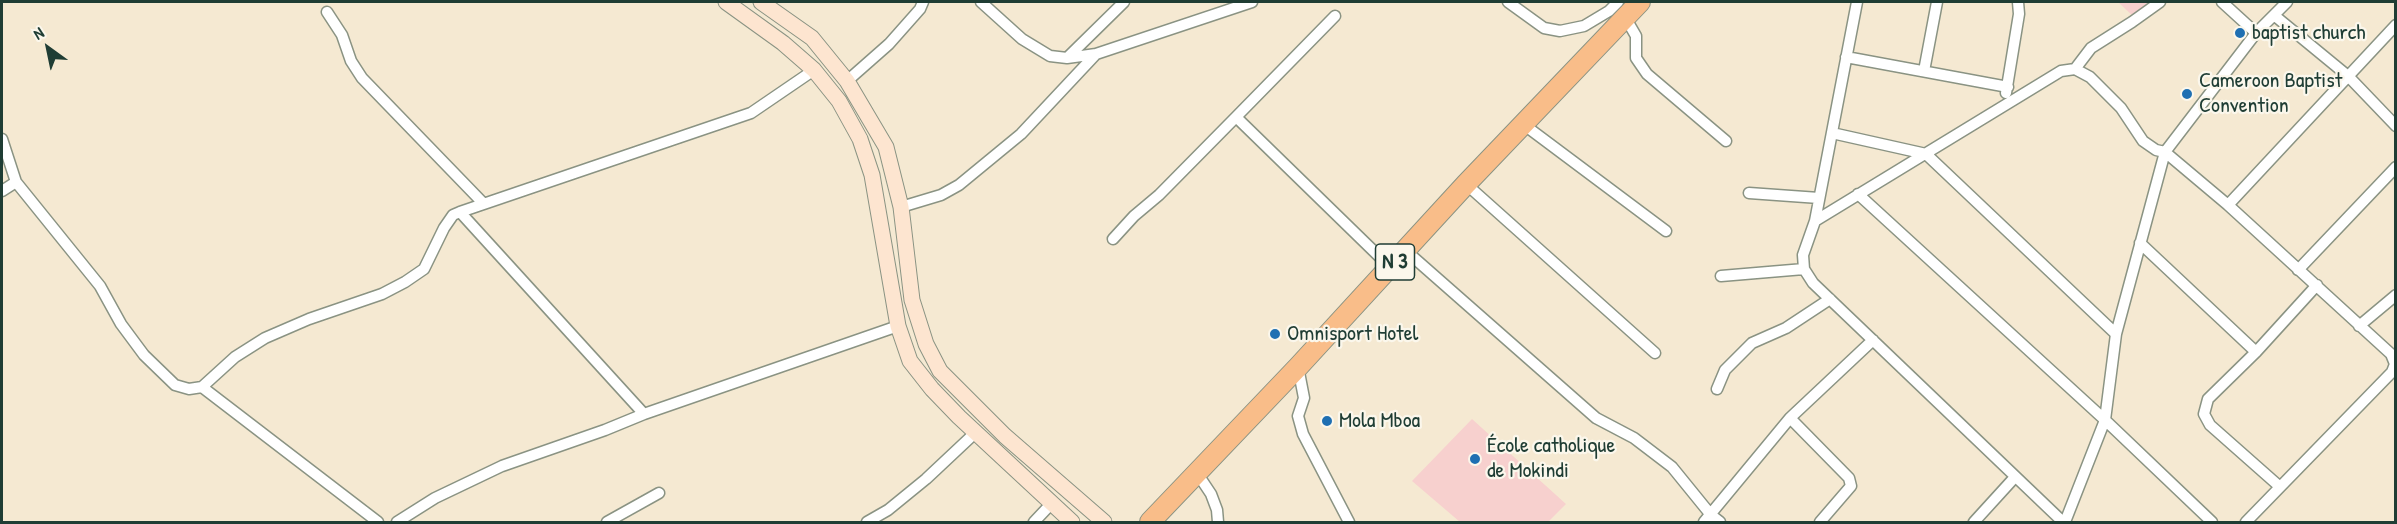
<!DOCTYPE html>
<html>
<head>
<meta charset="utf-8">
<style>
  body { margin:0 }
  #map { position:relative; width:2397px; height:524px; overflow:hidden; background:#f5e9d2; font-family:"Patrick Hand",sans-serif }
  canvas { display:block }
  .frame { position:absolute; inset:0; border:3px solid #1f3d34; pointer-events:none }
  .north { position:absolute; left:18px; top:18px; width:60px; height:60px; -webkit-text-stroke:4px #fbf7ec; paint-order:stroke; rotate:327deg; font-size:16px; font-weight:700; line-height:24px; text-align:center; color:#1f3d34 }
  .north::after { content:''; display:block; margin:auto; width:21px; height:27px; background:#1f3d34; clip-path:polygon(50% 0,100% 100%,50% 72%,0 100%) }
</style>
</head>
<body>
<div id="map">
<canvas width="2397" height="524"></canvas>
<div class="frame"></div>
<div class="north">N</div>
</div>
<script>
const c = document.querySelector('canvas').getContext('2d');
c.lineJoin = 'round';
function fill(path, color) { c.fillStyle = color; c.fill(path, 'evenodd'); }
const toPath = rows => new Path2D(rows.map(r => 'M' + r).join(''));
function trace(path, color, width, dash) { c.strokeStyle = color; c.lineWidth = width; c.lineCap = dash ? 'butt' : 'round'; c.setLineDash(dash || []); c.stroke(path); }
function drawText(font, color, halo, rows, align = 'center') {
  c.font = font + ' "Patrick Hand",sans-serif'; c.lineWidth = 4.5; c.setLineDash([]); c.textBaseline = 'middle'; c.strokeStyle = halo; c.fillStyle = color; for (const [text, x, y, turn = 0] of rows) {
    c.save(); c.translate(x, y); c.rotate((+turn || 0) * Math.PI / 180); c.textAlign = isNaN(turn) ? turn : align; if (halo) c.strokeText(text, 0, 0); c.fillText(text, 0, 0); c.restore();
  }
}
const built = toPath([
  [2118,2,2149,2,2134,17],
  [1472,419,1566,504,1548,522,1460,522,1412,481]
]);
const street = toPath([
  [981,2,1022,39,1050,56,1067,58,1096,54,1252,2],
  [1508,2,1544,28,1560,31,1584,26,1609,11,1618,2],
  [1857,2,1815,221,1803,255,1804,269,1813,283,2063,522],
  [2222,2,2256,33],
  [327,12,342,35,351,61,362,78,483,203],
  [2275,16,2348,76,2396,126],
  [1625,17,1636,36,1636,58,1647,74,1726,141],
  [1846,57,2008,87],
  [1067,58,1124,2],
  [2075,69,2091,48,2132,22,2160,2],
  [1924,71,1937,2],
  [847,81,889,44,920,9,923,2],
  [2006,93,2019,14,2018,2],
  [1236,117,1335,16],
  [1523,124,1666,231],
  [1832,133,1926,154,2116,334],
  [2,139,16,182,100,286,121,324,144,355,175,385,189,389,202,387,378,522],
  [1466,184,1655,353],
  [2,191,16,182],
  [1749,193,1819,198],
  [1858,194,2105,420,2212,522],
  [2228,205,2396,25],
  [901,207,941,195,959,185,1021,134,1096,54],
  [460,212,644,414],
  [1815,221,2061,71,2075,69,2090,77,2121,108,2143,141,2156,150,2165,152,2228,205,2391,354,2395,364,2392,372,2246,522],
  [1113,239,1134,216,1159,195,1236,117,1390,267],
  [2140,243,2256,352],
  [1405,250,1596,418,1634,438,1672,467,1711,515,1720,522],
  [2298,270,2396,167],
  [1721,276,1804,269],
  [2359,326,2396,295],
  [1298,367,1304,398,1298,416,1303,434,1349,522],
  [202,387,235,357,265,338,309,319,382,294,405,282,424,269,444,228,453,215,460,212,751,113,814,70],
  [1717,389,1725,370,1752,343,1786,328,1830,299],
  [1790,418,1849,478,1851,486,1820,522],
  [1197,473,1211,494,1217,510,1218,522],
  [2279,486,2210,425,2204,414,2208,399,2256,352,2317,285],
  [397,522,435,498,502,466,605,430,644,414,898,326],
  [607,522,659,493],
  [867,522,888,510,926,479,975,433],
  [1034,522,1051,504],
  [1704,522,1790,418,1873,340],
  [1974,522,2015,477],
  [2065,522,2105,420,2116,334,2165,152,2256,33,2287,2]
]);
const secondary = toPath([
  [726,2,783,43,814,70,839,101,860,139,872,175,898,326,910,361,932,389,959,417,1072,522],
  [761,2,812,38,847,81,886,147,901,207,912,300,926,344,940,371,1005,436,1104,522]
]);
const highway = toPath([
  [1150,522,1298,367,1466,184,1640,2]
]);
const markers = [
  [2240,33,6,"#1f6fb2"],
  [2187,94,6,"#1f6fb2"],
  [1275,334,6,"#1f6fb2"],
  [1327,421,6,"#1f6fb2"],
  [1475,459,6,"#1f6fb2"]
];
const shields = [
  [1395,262,39]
];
const shieldNames = [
  ["N 3",1395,262]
];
const poiNames = [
  ["baptist church",2252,33],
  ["Cameroon Baptist",2199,81],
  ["Convention",2199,106],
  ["Omnisport Hotel",1287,334],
  ["Mola Mboa",1339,421],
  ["École catholique",1487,446],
  ["de Mokindi",1487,471]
];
fill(built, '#f7d0ce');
trace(street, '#8a9383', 13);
trace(secondary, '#8a9383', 17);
trace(highway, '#8a9383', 22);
trace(street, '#fff', 10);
trace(secondary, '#fde5d0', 15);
trace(highway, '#f9bd89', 20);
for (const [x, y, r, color] of markers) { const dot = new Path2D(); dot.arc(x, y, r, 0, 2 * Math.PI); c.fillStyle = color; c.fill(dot); trace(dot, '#fbf7ec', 2); }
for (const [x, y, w] of shields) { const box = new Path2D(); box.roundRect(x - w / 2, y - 18, w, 36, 4.5); c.fillStyle = '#fbf7ec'; c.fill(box); trace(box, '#1f3d34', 1.5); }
drawText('bold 21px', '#1f3d34', null, shieldNames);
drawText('22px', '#1f3d34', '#fbf7ec', poiNames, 'left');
</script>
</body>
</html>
